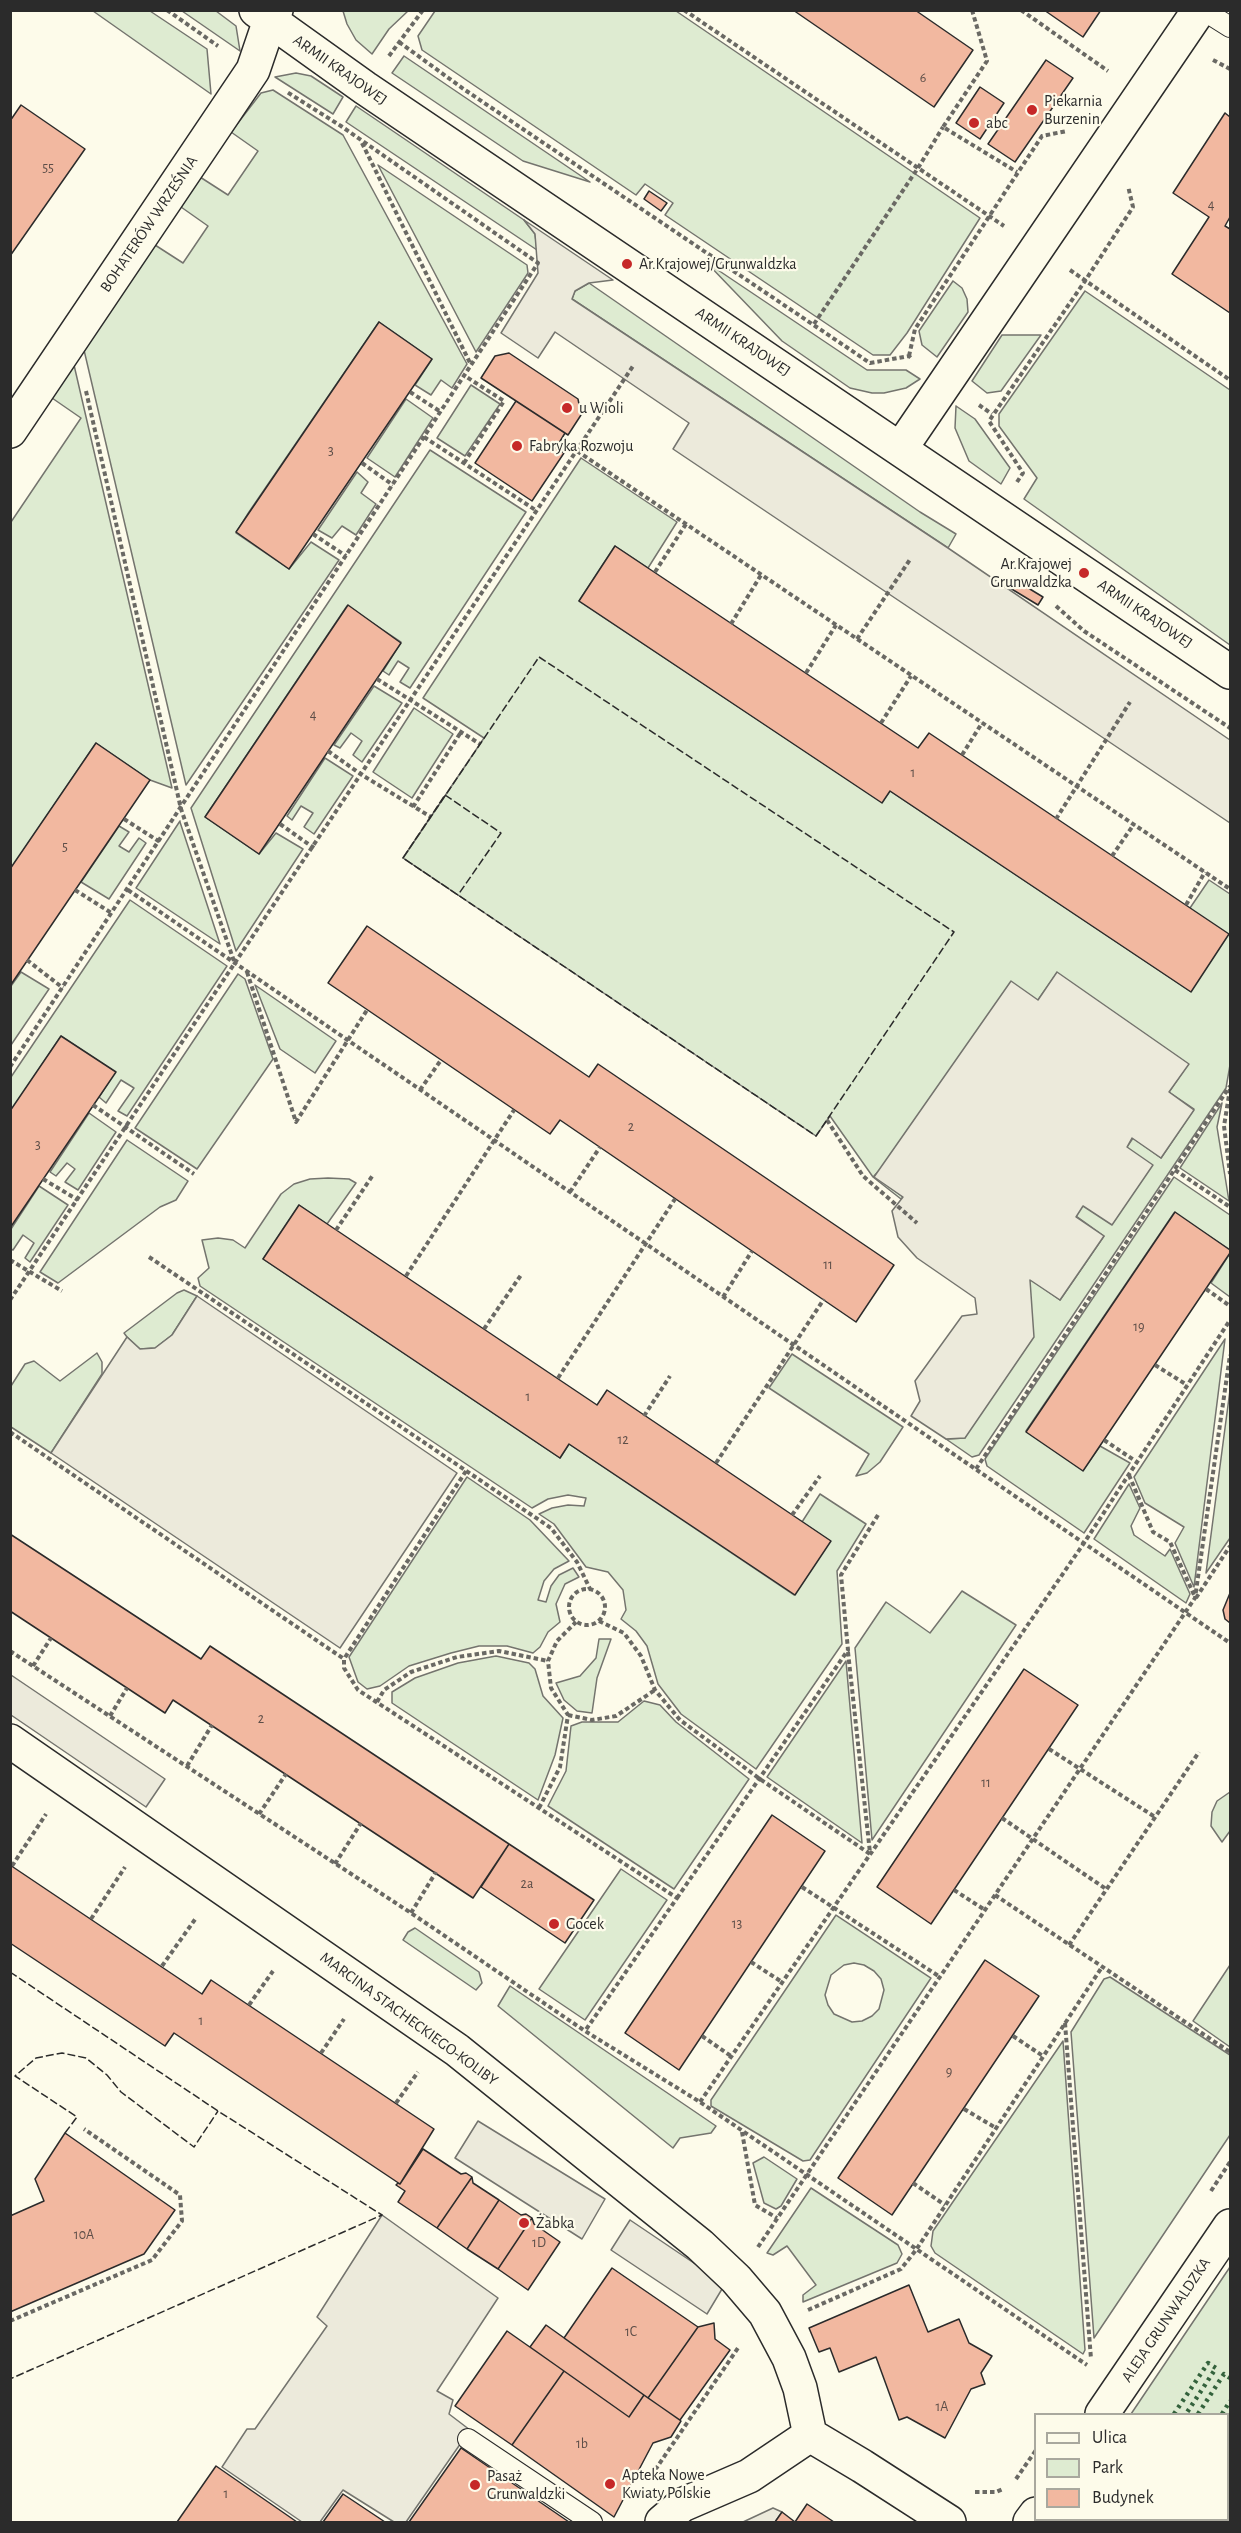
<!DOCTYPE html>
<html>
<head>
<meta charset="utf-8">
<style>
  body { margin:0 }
  #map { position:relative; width:1241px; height:2533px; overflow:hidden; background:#fdfbea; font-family:"Alegreya Sans",sans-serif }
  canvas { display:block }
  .frame { position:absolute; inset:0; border:12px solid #2b2b2b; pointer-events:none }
  .legend { position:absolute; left:1034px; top:2413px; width:195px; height:108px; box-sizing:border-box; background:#fdfbea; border:2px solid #a9a89e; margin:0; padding:8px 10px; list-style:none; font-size:18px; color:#2b2b2b }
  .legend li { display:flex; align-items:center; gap:12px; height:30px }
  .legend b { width:30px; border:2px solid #a9a89e }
</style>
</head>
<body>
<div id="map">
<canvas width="1241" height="2533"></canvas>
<div class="frame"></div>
<ul class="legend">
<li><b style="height:8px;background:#fdfbea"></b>Ulica</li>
<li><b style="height:16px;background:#deebd1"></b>Park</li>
<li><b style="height:16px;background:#f2b8a0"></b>Budynek</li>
</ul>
</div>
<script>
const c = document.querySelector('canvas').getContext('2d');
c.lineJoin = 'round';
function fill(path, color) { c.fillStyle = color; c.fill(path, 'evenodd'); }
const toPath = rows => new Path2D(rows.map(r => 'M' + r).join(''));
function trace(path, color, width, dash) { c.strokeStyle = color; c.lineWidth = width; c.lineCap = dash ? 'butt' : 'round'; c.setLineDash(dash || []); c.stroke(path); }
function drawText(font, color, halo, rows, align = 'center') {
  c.font = font + ' "Alegreya Sans",sans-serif'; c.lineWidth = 4.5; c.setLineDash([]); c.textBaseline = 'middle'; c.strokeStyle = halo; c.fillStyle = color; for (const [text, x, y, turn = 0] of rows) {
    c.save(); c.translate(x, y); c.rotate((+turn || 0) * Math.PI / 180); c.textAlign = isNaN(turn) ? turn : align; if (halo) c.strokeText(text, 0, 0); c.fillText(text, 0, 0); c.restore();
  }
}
const green = toPath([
  [93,11,150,11,207,49,211,94,93,11],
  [182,11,216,11,236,26,240,51,182,11],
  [343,11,343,10,408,11,389,29,372,54,356,40,347,24,343,11],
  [435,11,676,11,980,218,907,333,890,355,873,355,665,215,673,203,645,184,636,195,422,50,418,36,435,11],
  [404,56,590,182,523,161,392,73,404,56],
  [296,73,311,76,343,97,333,114,275,77,296,73],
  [273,90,343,135,467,364,452,388,441,380,431,395,415,385,432,359,379,322,249,512,236,533,289,569,311,542,339,560,186,785,84,350,155,245,183,263,208,226,181,207,200,177,228,195,258,151,231,132,261,93,273,90],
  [356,106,524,220,535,234,537,250,346,122,356,106],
  [378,165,527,265,528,273,476,352,378,165],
  [706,262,867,370,906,370,920,379,906,388,884,393,872,393,850,388,782,341,706,262],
  [953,281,962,288,967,299,968,312,937,357,922,345,919,331,953,281],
  [589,283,920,512,956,534,948,548,572,299,575,291,589,283],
  [1085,291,1230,390,1230,645,1024,499,1037,478,999,426,999,414,1085,291],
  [1002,335,1041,335,1001,391,987,393,972,381,1002,335],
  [74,365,172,788,150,780,96,743,11,869,11,522,81,418,52,398,74,365],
  [471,385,500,404,465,456,437,438,471,385],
  [406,399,433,418,395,477,367,458,406,399],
  [956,406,975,419,1010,468,1001,484,969,461,955,428,956,406],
  [430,450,526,512,410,688,400,682,409,668,398,661,389,675,383,671,401,642,347,606,205,817,259,854,276,833,303,849,236,951,191,808,430,450],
  [581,458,677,522,648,568,615,546,579,601,882,802,890,791,1190,991,1190,908,1209,880,1230,894,1230,1065,1226,1088,979,1455,972,1457,946,1439,965,1438,1030,1279,1060,1300,1104,1236,1076,1216,1083,1205,1112,1224,1127,1147,1133,1138,1161,1158,1194,1109,1169,1092,1188,1064,1057,973,1038,1000,874,1176,903,1197,901,1199,873,1177,830,1116,816,1136,403,858,484,738,423,698,581,458],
  [357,472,368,482,361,493,376,504,356,535,342,526,332,538,318,530,357,472],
  [374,686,402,703,362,762,353,755,362,741,351,733,340,748,334,745,374,686],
  [414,708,453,734,412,798,373,772,414,708],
  [325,758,353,776,314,834,304,827,313,813,301,806,292,820,287,816,325,758],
  [180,821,180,822,220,944,136,888,180,821],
  [119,826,129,832,119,846,129,852,139,838,146,843,109,899,81,882,119,826],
  [130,900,227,966,127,1116,118,1111,134,1088,121,1080,106,1103,99,1097,115,1072,61,1036,11,1111,11,1077,130,900],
  [21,972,49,989,11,1045,11,986,21,972],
  [238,974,245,979,273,1059,197,1169,135,1128,238,974],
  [255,985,336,1041,315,1073,280,1049,255,985],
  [1222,1103,1217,1127,1229,1201,1180,1168,1222,1103],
  [89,1113,116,1132,78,1190,65,1182,75,1169,67,1163,56,1176,50,1172,89,1113],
  [127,1140,188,1181,176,1200,160,1207,58,1283,40,1272,127,1140],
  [1174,1177,1230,1215,1230,1250,1174,1213,1026,1431,1083,1470,1100,1446,1130,1463,1084,1533,987,1466,985,1459,1174,1177],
  [328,1178,349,1179,356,1183,327,1224,299,1205,263,1259,560,1458,569,1444,794,1595,830,1541,802,1522,820,1494,866,1524,837,1571,842,1644,756,1769,681,1714,658,1684,647,1646,636,1631,621,1619,626,1610,623,1590,608,1572,586,1567,554,1524,539,1514,552,1508,568,1505,584,1506,586,1498,568,1495,548,1499,532,1508,200,1286,198,1278,209,1268,202,1240,218,1238,233,1240,245,1248,281,1194,294,1184,310,1179,328,1178],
  [39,1186,68,1205,30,1262,25,1258,34,1243,23,1235,13,1250,11,1249,11,1229,39,1186],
  [1230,1253,1230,1297,1211,1283,1230,1253],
  [184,1290,197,1296,172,1335,155,1348,140,1349,127,1337,124,1333,177,1293,184,1290],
  [1225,1339,1194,1587,1175,1543,1184,1527,1145,1503,1134,1477,1225,1339],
  [97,1353,102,1362,102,1374,51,1453,11,1427,11,1386,25,1364,34,1361,60,1381,97,1353],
  [792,1354,903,1427,880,1462,867,1473,856,1476,869,1454,769,1388,792,1354],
  [1230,1390,1230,1538,1206,1573,1230,1390],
  [467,1477,530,1520,569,1561,554,1569,544,1581,538,1600,546,1602,551,1586,559,1575,573,1568,579,1577,565,1584,556,1604,560,1622,548,1632,540,1647,533,1653,507,1646,479,1646,451,1653,409,1666,380,1686,367,1689,358,1682,349,1657,467,1477],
  [1129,1484,1140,1508,1131,1526,1134,1535,1165,1556,1170,1549,1190,1594,1186,1603,1094,1539,1129,1484],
  [962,1591,1016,1625,872,1840,855,1648,886,1602,930,1633,962,1591],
  [599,1639,611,1639,597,1678,592,1713,577,1711,564,1700,556,1683,580,1676,596,1658,599,1639],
  [496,1656,529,1663,535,1669,543,1696,563,1718,555,1755,538,1800,392,1703,392,1692,415,1678,458,1663,496,1656],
  [846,1661,862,1843,767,1777,846,1661],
  [644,1701,660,1705,676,1722,749,1779,674,1889,548,1806,566,1771,571,1726,582,1722,618,1722,644,1701],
  [1230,1792,1230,1831,1222,1842,1211,1826,1212,1812,1217,1801,1230,1792],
  [621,1869,667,1900,585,2020,539,1989,621,1869],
  [836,1915,931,1978,810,2160,803,2161,711,2106,711,2100,836,1915],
  [854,1963,864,1965,874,1971,881,1979,884,1990,879,2009,872,2016,862,2021,852,2022,834,2014,828,2005,825,1995,831,1975,844,1965,854,1963],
  [415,1928,479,1972,482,1983,476,1990,403,1940,408,1932,415,1928],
  [1230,1965,1230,2047,1193,2021,1230,1965],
  [1110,1977,1230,2055,1230,2135,1094,2338,1071,2032,1104,1979,1110,1977],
  [510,1986,716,2126,711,2133,680,2138,673,2148,498,2006,510,1986],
  [1063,2041,1085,2350,1083,2354,935,2253,931,2246,933,2231,1063,2041],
  [764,2157,797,2179,781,2206,776,2209,764,2203,753,2163,764,2157],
  [811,2188,898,2245,902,2254,897,2263,803,2302,803,2295,816,2285,787,2246,773,2255,767,2253,811,2188],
  [1230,2267,1230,2522,1058,2522,1060,2520,1228,2520,1228,2414,1131,2414,1230,2267]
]);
const parking = toPath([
  [524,220,613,280,589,283,575,291,572,299,948,548,1230,740,1230,823,673,449,689,423,555,332,538,358,501,333,538,273,535,234,524,220],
  [1057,972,1189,1064,1169,1092,1194,1110,1161,1158,1132,1138,1127,1147,1153,1165,1112,1225,1083,1206,1076,1217,1104,1236,1060,1300,1030,1280,1034,1337,965,1438,946,1439,911,1416,920,1401,915,1381,962,1316,977,1314,975,1298,917,1258,898,1237,892,1211,903,1197,874,1177,1011,981,1038,1000,1057,972],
  [197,1296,457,1473,340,1648,51,1453,127,1337,140,1349,155,1348,172,1335,197,1296],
  [11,1675,165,1779,146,1807,11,1715,11,1675],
  [478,2121,605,2199,582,2239,455,2158,478,2121],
  [382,2215,498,2298,437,2391,453,2400,449,2414,470,2430,406,2522,394,2522,343,2490,320,2522,302,2522,222,2467,247,2429,255,2429,327,2326,317,2317,382,2215],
  [630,2220,725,2284,707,2314,611,2250,630,2220],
  [773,2508,782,2512,775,2522,743,2522,773,2508]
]);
const building = toPath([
  [793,10,915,10,973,50,934,107,793,10],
  [1044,10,1101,10,1083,37,1044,10],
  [1046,60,1073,78,1015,162,988,144,1046,60],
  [980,87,1004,103,980,139,956,123,980,87],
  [21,105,85,149,10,256,10,121,21,105],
  [1225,113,1230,117,1230,217,1225,226,1230,229,1230,313,1172,274,1209,217,1173,193,1225,113],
  [649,191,667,203,661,211,644,199,649,191],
  [379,322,432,359,289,569,236,532,379,322],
  [509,353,578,399,581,415,568,435,481,378,495,356,509,353],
  [516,401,565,433,556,448,564,453,532,501,475,463,516,401],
  [615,546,918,748,929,733,1229,934,1191,992,890,791,882,803,579,601,615,546],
  [1015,580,1043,597,1038,605,1010,588,1015,580],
  [348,605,401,643,259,854,205,817,348,605],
  [96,743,150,780,10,986,10,869,96,743],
  [367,926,589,1077,598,1064,894,1265,856,1322,560,1120,550,1134,328,983,367,926],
  [61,1036,116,1072,10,1228,10,1111,61,1036],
  [299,1205,597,1405,607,1390,831,1541,795,1595,569,1444,560,1458,263,1259,299,1205],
  [1175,1212,1230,1250,1230,1253,1083,1471,1026,1432,1175,1212],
  [10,1534,201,1659,210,1646,509,1844,473,1898,173,1700,165,1713,10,1611,10,1534],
  [1230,1593,1230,1623,1225,1619,1223,1610,1230,1593],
  [1024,1669,1078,1705,931,1924,877,1887,1024,1669],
  [772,1815,825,1851,679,2070,625,2033,772,1815],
  [509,1844,594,1900,565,1943,481,1887,509,1844],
  [10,1865,202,1994,211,1980,434,2129,400,2184,174,2033,165,2046,10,1943,10,1865],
  [985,1960,1039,1996,892,2215,838,2178,985,1960],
  [65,2133,175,2210,144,2254,10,2312,10,2216,44,2201,35,2179,65,2133],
  [423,2149,461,2174,466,2173,472,2177,437,2228,398,2202,405,2191,396,2185,398,2183,400,2184,423,2149],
  [472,2177,473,2183,499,2200,467,2249,437,2228,472,2177],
  [499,2200,521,2215,526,2214,532,2218,498,2269,467,2249,499,2200],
  [532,2218,534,2224,560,2242,528,2290,498,2269,532,2218],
  [612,2268,698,2327,648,2398,564,2338,612,2268],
  [909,2285,928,2332,959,2319,969,2343,992,2356,981,2373,985,2384,971,2389,945,2438,907,2417,899,2420,876,2357,839,2372,830,2348,819,2352,809,2328,909,2285],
  [714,2323,715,2339,730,2350,680,2420,648,2398,698,2327,714,2323],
  [546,2325,644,2395,629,2417,530,2347,546,2325],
  [507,2331,564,2371,512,2445,455,2406,507,2331],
  [564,2371,629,2417,644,2395,681,2421,671,2437,653,2443,614,2517,512,2445,564,2371],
  [461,2448,569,2522,409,2522,461,2448],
  [216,2466,297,2522,177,2522,216,2466],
  [343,2494,385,2522,323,2522,343,2494],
  [807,2504,834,2522,775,2522,782,2512,795,2522,807,2504]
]);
const path = toPath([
  [167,10,218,46],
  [684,10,1004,226],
  [972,10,987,61,943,127,1017,172],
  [1021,10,1108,71],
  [399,42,465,90,870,363,909,356,912,359],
  [389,56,423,10],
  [1213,60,1230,69],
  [362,143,471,365],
  [1070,270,1230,380],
  [814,324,918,168,943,127],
  [909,356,915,329,1042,136,1067,131],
  [86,391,181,809,235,964],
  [410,392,441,412],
  [979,405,992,414],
  [424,437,537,511],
  [577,451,1230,889],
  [362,463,393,485],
  [464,463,504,401,465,376],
  [1017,482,1023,473,989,421,1085,281,1133,207,1128,186],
  [313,534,346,556],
  [655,572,686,524],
  [1056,606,1084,631,1230,728],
  [731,624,761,575],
  [857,639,911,558],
  [806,673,836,625],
  [377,679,480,744],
  [881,723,911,676],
  [328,751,362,775,431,817],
  [962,755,982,723],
  [413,807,461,732],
  [124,819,160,842],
  [1056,819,1130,702],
  [280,824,314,848],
  [1112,856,1134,824],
  [75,890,113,914],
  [128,890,1230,1643],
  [1186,905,1205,872],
  [27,960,63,988],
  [247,972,296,1122,367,1010],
  [10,1067,538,263,341,126,287,92],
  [1230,1089,1224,1126,1230,1174],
  [420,1090,441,1060],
  [93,1105,194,1174],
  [827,1120,863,1176,917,1223],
  [1175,1170,1230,1207],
  [43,1179,78,1200],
  [570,1192,600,1147],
  [336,1230,373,1175],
  [149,1257,551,1528,577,1562,590,1589],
  [10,1260,62,1291],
  [406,1276,514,1110],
  [1206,1289,1230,1306],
  [723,1297,752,1251],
  [10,1300,633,366],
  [484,1329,521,1275],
  [1155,1365,1187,1385],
  [558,1378,675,1199],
  [644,1416,670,1376],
  [10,1432,344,1659],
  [1104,1440,1137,1462],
  [716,1463,824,1299],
  [976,1469,1230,1086],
  [466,1471,344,1659,344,1668,358,1690,677,1898,585,2031],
  [1129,1475,1153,1532,1170,1542,1195,1597],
  [792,1515,820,1476],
  '569 1607a18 18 0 1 1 36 0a18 18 0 1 1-36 0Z',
  [1196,1598,1230,1546],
  [599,1621,624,1633,641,1656,655,1690,680,1720,760,1779,870,1854],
  [10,1651,411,1913,585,2031,700,2102,1087,2365],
  [848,1652,870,1853],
  [33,1666,51,1638],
  [377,1702,384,1690,411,1672,457,1657,499,1651,548,1661],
  [568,1715,592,1720,616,1716,655,1690],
  [110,1716,127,1688],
  [1049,1749,1155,1817],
  [187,1766,212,1725],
  [539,1808,560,1767,568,1715,551,1688,548,1661,557,1641,576,1622],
  [259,1814,286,1774],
  [1002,1818,1106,1889],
  [335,1864,361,1823],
  [12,1866,46,1814],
  [802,1887,940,1977],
  [954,1890,985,1910],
  [995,1895,1230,2052],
  [677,1898,848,1650,841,1575,878,1515],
  [411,1913,436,1872],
  [91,1919,125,1867],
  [1069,1945,1199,1752],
  [751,1962,782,1982],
  [162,1966,196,1918],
  [249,2005,273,1971],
  [1065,2023,1091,2359],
  [702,2036,731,2056],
  [1013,2036,1043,2056],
  [321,2053,344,2019],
  [700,2102,1084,1543,1230,1320],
  [396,2103,418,2072],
  [964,2109,996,2128],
  [742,2132,755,2205,777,2218],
  [913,2183,945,2205],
  [1211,2191,1230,2162],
  [758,2247,1195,1598,1230,1355],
  [808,2310,901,2269,916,2250,1102,1967],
  [10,2321,152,2260,182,2221,180,2195,84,2129],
  [651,2476,738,2348],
  [1016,2479,1036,2450],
  [975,2492,996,2492,1003,2489]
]);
const service = toPath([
  [1203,10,1230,27],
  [468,2439,592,2522]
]);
const minor = toPath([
  [256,10,365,88,1230,672],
  [10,431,253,70,270,20,276,10],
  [901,448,1199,10],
  [10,1741,457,2050,700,2245,736,2279,765,2313,789,2358,800,2388,810,2435],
  [662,2522,682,2505,749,2476,810,2435,862,2466,949,2522]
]);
const tertiary = toPath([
  [1102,2414,1230,2226],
  [1030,2522,1036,2514]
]);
const hedge = toPath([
  [1174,2414,1208,2363,1216,2368,1186,2414],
  [1198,2414,1224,2374,1230,2378],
  [1222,2414,1230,2401],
  [1142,2520,1147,2522],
  [1096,2522,1099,2520],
  [1115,2522,1117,2520],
  [1128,2522,1130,2520]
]);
const fence = toPath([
  [539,657,954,932,816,1136,403,858,539,657],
  [445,795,501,833,458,895,403,858,445,795],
  [10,1972,218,2111,382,2215,10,2379],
  [65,2133,77,2117,15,2076,36,2058,62,2053,86,2058,107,2075,121,2092,194,2147,218,2111]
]);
const markers = [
  [1032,110,6,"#c62828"],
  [974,123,6,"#c62828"],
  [627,264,6,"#c62828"],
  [567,408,6,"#c62828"],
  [517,446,6,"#c62828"],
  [1084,573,6,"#c62828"],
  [554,1924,6,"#c62828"],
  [524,2223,6,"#c62828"],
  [610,2484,6,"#c62828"],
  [475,2485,6,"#c62828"]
];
const numberNames = [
  ["6",923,78],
  ["55",48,168],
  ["4",1211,205],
  ["3",331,451],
  ["4",313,715],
  ["1",913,773],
  ["5",65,847],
  ["2",631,1127],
  ["3",38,1145],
  ["11",828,1265],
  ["19",1139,1327],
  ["1",528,1397],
  ["12",623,1440],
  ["2",261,1719],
  ["11",986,1783],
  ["2a",527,1884],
  ["13",737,1924],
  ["1",201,2021],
  ["9",949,2072],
  ["10A",84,2235],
  ["1D",539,2243],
  ["1C",631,2332],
  ["1A",942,2407],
  ["1b",582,2444],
  ["1",226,2494]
];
const streetNames = [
  ["ARMII KRAJOWEJ",340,70,35],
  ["BOHATERÓW WRZEŚNIA",149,224,-56],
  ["ARMII KRAJOWEJ",743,342,34],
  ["ARMII KRAJOWEJ",1145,614,34],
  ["MARCINA STACHECKIEGO-KOLIBY",409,2019,36],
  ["ALEJA GRUNWALDZKA",1166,2320,-56]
];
const poiNames = [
  ["Piekarnia",1044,101],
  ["Burzenin",1044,119],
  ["abc",986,123],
  ["Ar.Krajowej/Grunwaldzka",639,264],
  ["u Wioli",579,408],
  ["Fabryka Rozwoju",529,446],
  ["Ar.Krajowej",1072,564,"right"],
  ["Grunwaldzka",1072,582,"right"],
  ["Gocek",566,1924],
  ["Żabka",536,2223],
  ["Apteka Nowe",622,2475],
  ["Kwiaty Polskie",622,2493],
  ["Pasaż",487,2476],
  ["Grunwaldzki",487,2494]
];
fill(green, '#deebd1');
trace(green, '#74746e', 1.5);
fill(parking, '#eceadb');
trace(parking, '#74746e', 1.5);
fill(building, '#f2b8a0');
trace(building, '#2b2b2b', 1.5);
trace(service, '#2b2b2b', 22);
trace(minor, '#2b2b2b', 36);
trace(tertiary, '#2b2b2b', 36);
trace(path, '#6a6964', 4, [4.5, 3]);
trace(service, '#fdfbea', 20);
trace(minor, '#fdfbea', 33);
trace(tertiary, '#fdfbea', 33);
trace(hedge, '#34623c', 4.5, [3, 4.5]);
trace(fence, '#2b2b2b', 1.5, [8, 3]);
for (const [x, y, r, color] of markers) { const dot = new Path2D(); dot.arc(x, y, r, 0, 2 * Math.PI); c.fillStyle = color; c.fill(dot); trace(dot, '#fdfbea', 2); }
drawText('14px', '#5d4e48', null, numberNames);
drawText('16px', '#2b2b2b', '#fdfbea', streetNames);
drawText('16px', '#2b2b2b', '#fdfbea', poiNames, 'left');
</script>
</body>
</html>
